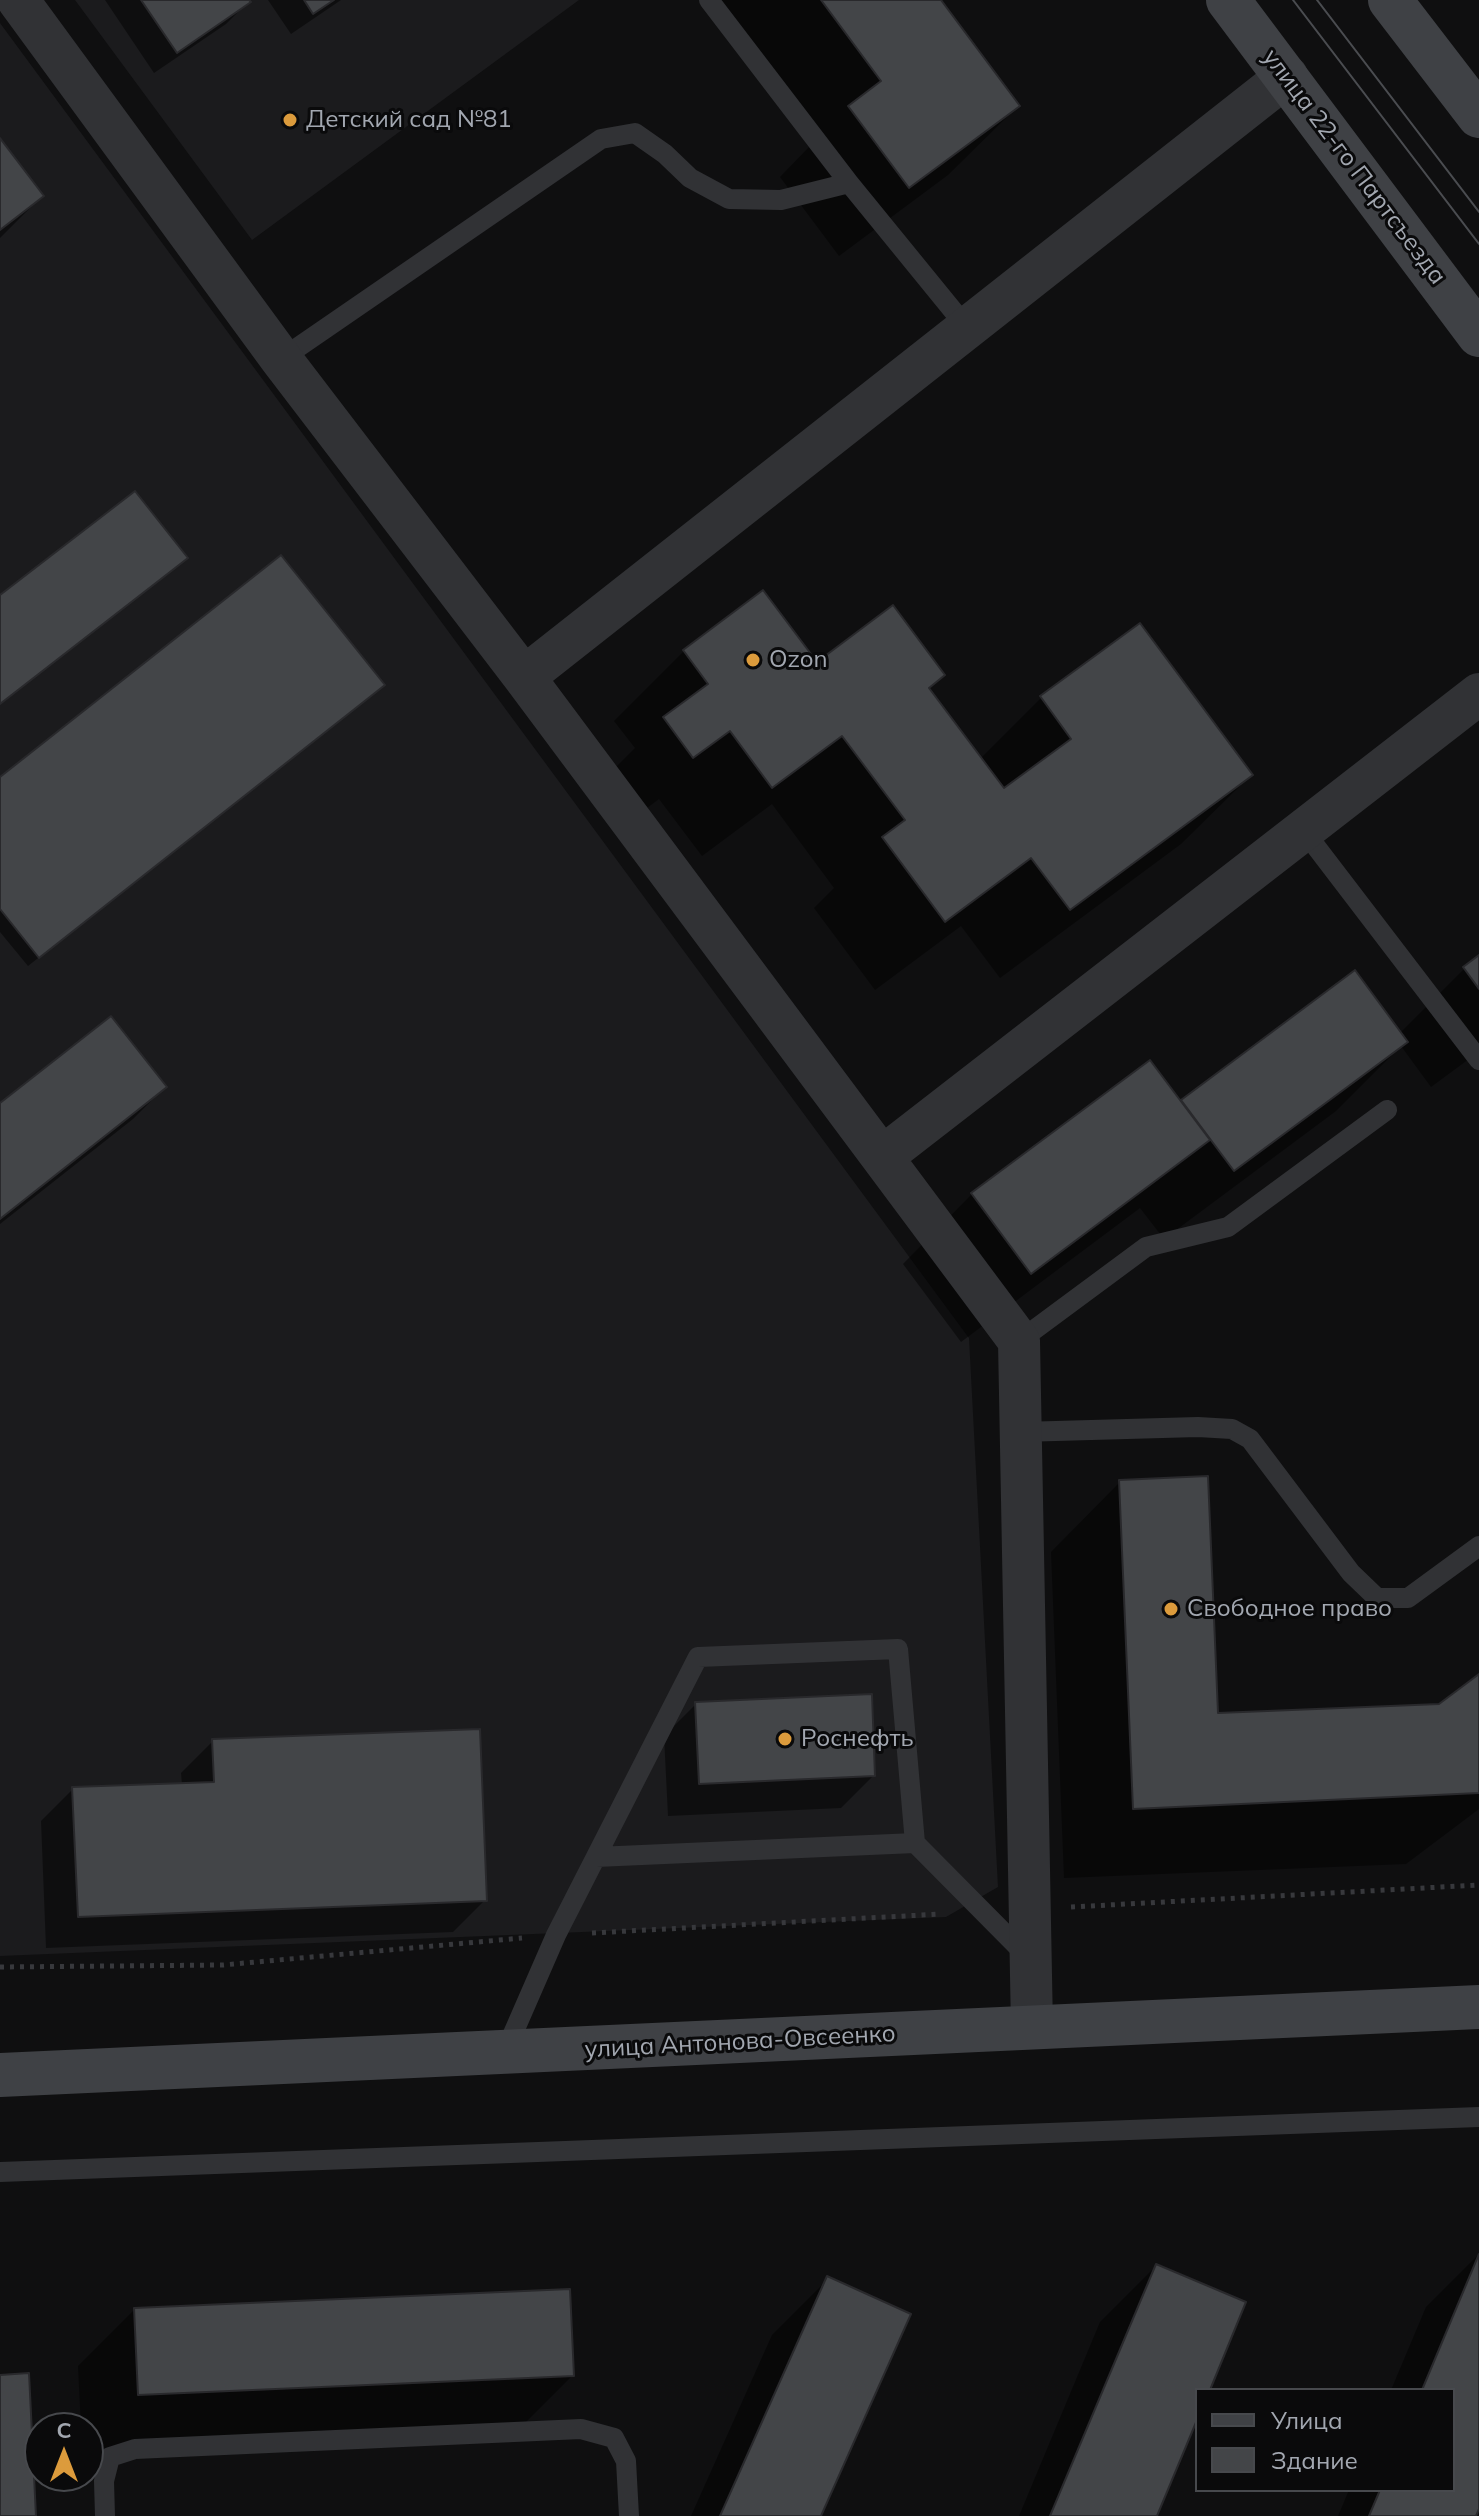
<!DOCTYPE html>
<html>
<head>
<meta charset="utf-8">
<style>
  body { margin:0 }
  #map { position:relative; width:1479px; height:2516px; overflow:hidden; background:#0f0f10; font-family:Mulish,sans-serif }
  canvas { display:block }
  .legend { position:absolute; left:1195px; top:2388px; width:260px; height:104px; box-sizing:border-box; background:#0a0a0b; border:2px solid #47494d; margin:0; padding:10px 14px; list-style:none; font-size:24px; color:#a2a7b0 }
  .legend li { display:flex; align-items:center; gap:16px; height:40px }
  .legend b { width:40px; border:2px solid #47494d }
  .north { position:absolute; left:24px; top:2412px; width:80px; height:80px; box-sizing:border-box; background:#0a0a0b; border:2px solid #47494d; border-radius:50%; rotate:0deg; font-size:22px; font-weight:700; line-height:32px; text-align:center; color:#a2a7b0 }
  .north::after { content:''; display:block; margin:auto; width:28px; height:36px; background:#dc9b3c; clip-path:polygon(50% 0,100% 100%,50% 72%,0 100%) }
</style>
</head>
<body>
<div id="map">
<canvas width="1479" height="2516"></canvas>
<ul class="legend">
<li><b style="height:10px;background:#3f4145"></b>Улица</li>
<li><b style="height:22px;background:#434548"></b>Здание</li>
</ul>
<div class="north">С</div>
</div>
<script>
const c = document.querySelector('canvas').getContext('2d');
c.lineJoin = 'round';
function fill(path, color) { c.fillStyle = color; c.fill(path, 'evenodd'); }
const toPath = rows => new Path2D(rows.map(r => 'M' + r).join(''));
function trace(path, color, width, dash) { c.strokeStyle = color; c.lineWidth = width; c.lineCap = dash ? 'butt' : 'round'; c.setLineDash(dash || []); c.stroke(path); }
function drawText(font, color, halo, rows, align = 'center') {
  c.font = font + ' Mulish,sans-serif'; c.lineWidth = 6; c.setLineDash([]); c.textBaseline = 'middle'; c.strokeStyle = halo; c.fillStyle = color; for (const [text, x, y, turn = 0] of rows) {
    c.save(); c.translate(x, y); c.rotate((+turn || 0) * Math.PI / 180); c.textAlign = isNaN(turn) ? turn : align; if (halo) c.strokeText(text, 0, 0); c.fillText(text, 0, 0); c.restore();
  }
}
const built = toPath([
  [75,0,579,0,252,240],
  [0,23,969,1338,998,1887,946,1917,0,1956]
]);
const shadow = toPath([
  [105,0,247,0,248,2,226,24,154,73],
  [268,0,341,0,291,34],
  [700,0,939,0,1018,106,948,175,839,256,780,177,809,147],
  [0,141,42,196,0,238],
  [1140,625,1251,775,1181,844,1000,978,961,926,875,990,814,908,834,888,772,804,702,856,659,799,623,826,595,788,635,748,614,721,684,651,943,675,928,690,980,759,1041,698],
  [372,695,28,966,0,932,0,779],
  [1479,958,1479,1063,1473,1056,1431,1087,1401,1046,1336,1111,1164,1239,1140,1208,961,1342,903,1264,972,1194,1180,1103,1355,973,1400,1033,1464,969],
  [165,1087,133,1119,0,1224,0,1106],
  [1120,1482,1216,1715,1440,1706,1479,1677,1479,1809,1406,1864,1064,1878,1051,1552],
  [696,1704,873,1776,841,1808,668,1816,664,1736],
  [213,1741,485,1900,453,1932,46,1948,41,1821,73,1789,182,1785,181,1773],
  [1479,2254,1479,2504,1474,2516,1338,2516,1349,2490,1453,2490,1453,2390,1391,2390,1426,2307],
  [1156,2266,1207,2390,1197,2390,1197,2415,1155,2516,1019,2516,1100,2322],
  [828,2279,819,2516,691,2516,772,2335],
  [134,2310,572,2376,516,2432,88,2450,88,2428,81,2428,78,2366]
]);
const building = toPath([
  [141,0,249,0,251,2,177,53,141,0],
  [304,0,334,0,313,14,304,0],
  [821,0,941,0,1020,106,909,188,848,106,881,81,821,0],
  [0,138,44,196,0,230,0,138],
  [135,491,188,558,0,704,0,595,135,491],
  [281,555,385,685,39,958,0,909,0,777,281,555],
  [763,590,817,662,893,605,945,675,929,688,1004,788,1071,739,1040,696,1140,623,1253,775,1070,910,1031,858,945,922,882,837,905,820,842,736,772,788,730,731,693,758,663,717,708,684,683,650,763,590],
  [1479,955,1479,989,1463,967,1479,955],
  [1355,970,1408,1042,1234,1171,1181,1100,1355,970],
  [111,1016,167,1087,0,1219,0,1103,111,1016],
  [1150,1060,1210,1140,1031,1274,971,1193,1150,1060],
  [1208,1476,1218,1713,1439,1704,1479,1674,1479,1793,1133,1809,1119,1480,1208,1476],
  [872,1694,875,1776,699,1784,695,1702,872,1694],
  [480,1729,487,1901,78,1917,72,1787,214,1782,212,1739,480,1729],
  [1479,2254,1479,2509,1476,2516,1369,2516,1380,2490,1453,2490,1453,2390,1422,2390,1479,2254],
  [1156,2264,1246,2302,1210,2390,1197,2390,1197,2420,1157,2516,1050,2516,1156,2264],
  [827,2276,911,2314,821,2516,720,2516,827,2276],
  [570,2289,574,2376,138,2395,134,2308,570,2289],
  [29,2373,36,2516,0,2516,0,2375,29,2373]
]);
const path = toPath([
  [1071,1907,1479,1885],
  [592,1933,941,1914],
  [0,1967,223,1965,522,1938]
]);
const service = toPath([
  [709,0,849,183],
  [281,359,601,139,635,133,665,154,690,178,729,199,781,200,849,183,968,329],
  [1304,831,1479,1060],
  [1019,1341,1146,1247,1228,1227,1387,1110],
  [1020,1432,1198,1427,1232,1429,1250,1439,1351,1573,1377,1598,1408,1598,1479,1546],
  [596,1857,915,1843],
  [505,2052,556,1935,698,1657,898,1649,915,1843,1026,1955],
  [0,2172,1479,2117],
  [105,2516,104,2481,110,2457,135,2449,581,2429,614,2438,626,2461,629,2516]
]);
const minor = toPath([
  [18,0,281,359,524,677,1019,1341,1032,2028],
  [524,677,1287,76],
  [882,1157,1479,694]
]);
const secondary = toPath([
  [1228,0,1479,335],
  [1390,0,1479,116],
  [0,2075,1479,2007]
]);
const tram = toPath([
  [1293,0,1479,244],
  [1317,0,1479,212]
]);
const markers = [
  [290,120,8,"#dc9b3c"],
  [753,660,8,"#dc9b3c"],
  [1171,1609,8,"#dc9b3c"],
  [785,1739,8,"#dc9b3c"]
];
const poiNames = [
  ["Детский сад №81",306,120],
  ["Ozon",769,660],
  ["Свободное право",1187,1609],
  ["Роснефть",801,1739]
];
const streetNames = [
  ["улица 22-го Партсъезда",1354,167,53],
  ["улица Антонова-Овсеенко",740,2042,-3]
];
fill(built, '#1b1b1d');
fill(shadow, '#0007');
fill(building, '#434548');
trace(building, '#29292c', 2);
trace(path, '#37383c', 5, [4, 6]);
trace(service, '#313235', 20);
trace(minor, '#313235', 42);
trace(secondary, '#3f4145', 44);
trace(tram, '#4a4c50', 2);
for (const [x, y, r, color] of markers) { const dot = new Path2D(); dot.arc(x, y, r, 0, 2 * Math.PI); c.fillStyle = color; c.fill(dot); trace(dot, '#0a0a0b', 3); }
drawText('24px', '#a2a7b0', '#0a0a0b', poiNames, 'left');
drawText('24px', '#a2a7b0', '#0a0a0b', streetNames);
</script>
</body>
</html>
